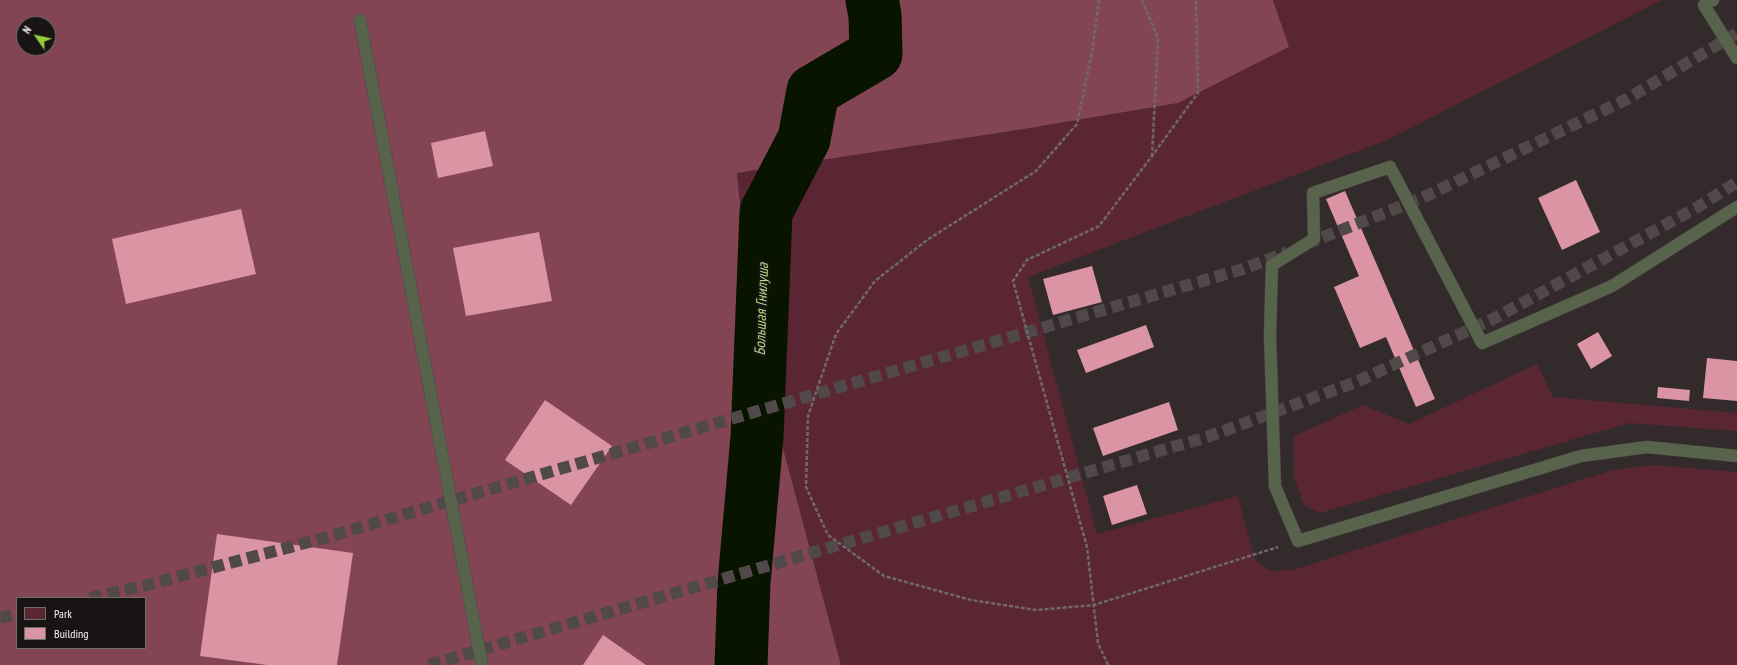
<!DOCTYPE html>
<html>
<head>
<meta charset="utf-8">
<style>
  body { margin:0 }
  #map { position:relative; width:1737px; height:665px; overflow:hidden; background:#332a2c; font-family:"PT Sans Narrow",sans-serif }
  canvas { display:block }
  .legend { position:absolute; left:16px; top:597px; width:130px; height:52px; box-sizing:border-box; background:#181414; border:1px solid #726d6d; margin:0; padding:5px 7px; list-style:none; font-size:12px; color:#f9f2f3 }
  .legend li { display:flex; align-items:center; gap:8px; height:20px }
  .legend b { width:20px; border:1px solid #726d6d }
  .north { position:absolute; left:16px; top:16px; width:40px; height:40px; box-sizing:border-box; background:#181414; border:1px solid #726d6d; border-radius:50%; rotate:304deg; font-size:11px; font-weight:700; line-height:16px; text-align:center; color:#f9f2f3 }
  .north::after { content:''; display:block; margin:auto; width:14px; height:18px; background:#94cc3c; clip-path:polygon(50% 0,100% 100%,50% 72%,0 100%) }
</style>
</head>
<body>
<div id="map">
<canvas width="1737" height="665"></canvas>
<ul class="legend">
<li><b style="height:11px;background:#5b2634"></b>Park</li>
<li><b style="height:11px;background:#da94a3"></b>Building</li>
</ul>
<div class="north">N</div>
</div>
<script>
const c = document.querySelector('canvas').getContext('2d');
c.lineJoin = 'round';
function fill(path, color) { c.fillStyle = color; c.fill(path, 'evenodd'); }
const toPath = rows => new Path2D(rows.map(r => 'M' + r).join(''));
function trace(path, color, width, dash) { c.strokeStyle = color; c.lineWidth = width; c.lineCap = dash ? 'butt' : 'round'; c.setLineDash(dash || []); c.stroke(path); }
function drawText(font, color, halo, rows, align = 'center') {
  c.font = font + ' "PT Sans Narrow",sans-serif'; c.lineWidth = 4; c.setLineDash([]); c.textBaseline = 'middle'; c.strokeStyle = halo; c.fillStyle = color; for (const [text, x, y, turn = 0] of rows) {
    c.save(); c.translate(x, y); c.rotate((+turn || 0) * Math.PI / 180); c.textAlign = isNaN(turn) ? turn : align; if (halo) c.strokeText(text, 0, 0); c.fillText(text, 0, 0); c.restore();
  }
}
const green = toPath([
  [1273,0,1662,0,1387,140,1028,277,1097,534,1238,496,1255,560,1269,571,1292,570,1613,470,1654,465,1737,472,1737,665,841,665,753,336,737,173,1024,129,1178,103,1289,47],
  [1537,364,1553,397,1737,413,1737,431,1629,423,1320,513,1304,505,1294,477,1294,436,1363,405,1409,424]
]);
const forest = toPath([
  [0,0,1273,0,1289,47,1178,103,1024,129,737,173,753,336,841,665,0,665],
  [24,24,48,24,48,48,24,48],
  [17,598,145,598,145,648,17,648]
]);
const river = toPath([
  [741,665,744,583,757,437,766,212,804,139,813,91,876,54,875,15,872,0]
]);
const building = toPath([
  [485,131,493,166,438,178,431,143],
  [1576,180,1600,232,1562,250,1538,198],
  [1345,191,1435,399,1416,407,1386,337,1360,348,1334,287,1359,276,1326,199],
  [241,209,256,274,126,304,112,239],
  [539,232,552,301,466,316,453,248],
  [1092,266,1102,302,1053,315,1043,279],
  [1146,325,1154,347,1086,373,1077,350],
  [1598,332,1612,356,1591,369,1577,344],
  [1707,358,1737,361,1737,401,1703,398],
  [1658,387,1690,390,1689,401,1657,398],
  [545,400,612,446,571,505,505,460],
  [1169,402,1178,430,1103,456,1093,428],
  [1137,485,1147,514,1112,525,1103,496],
  [217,534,353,553,337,665,267,665,200,656],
  [603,635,646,665,583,665]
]);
const primaryTunnel = toPath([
  [1306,244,1422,198,1627,99,1737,33],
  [90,598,143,586,324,538,1243,269,1287,252],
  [0,618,17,614],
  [429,665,1207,437,1356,382,1497,317,1696,208,1737,182]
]);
const path = toPath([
  [1099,0,1092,52,1077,124,1036,171,927,240,875,281,836,334,808,416,806,487,828,535,884,576,971,600,1036,610,1094,605,1278,547],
  [1142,0,1158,38,1152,156],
  [1108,665,1098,643,1087,547,1013,281,1027,260,1099,226,1152,156,1198,93,1196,0]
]);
const lane = toPath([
  [1713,0,1704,5,1737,58],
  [360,20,482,665],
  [1737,207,1612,286,1482,343,1390,167,1313,193,1314,239,1272,265,1270,335,1275,486,1298,541,1581,456,1647,447,1737,456]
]);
const waterNames = [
  ["Большая Гнилуша",762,309,-88]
];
fill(green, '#5b2634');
fill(forest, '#834554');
trace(river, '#091400', 53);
fill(building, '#da94a3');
trace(primaryTunnel, '#51484a', 12, [12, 6]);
trace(lane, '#4f4648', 13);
trace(path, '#71686a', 2.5, [4, 2]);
trace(lane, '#58634c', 12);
drawText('italic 15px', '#b6dc89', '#181414', waterNames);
</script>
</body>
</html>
